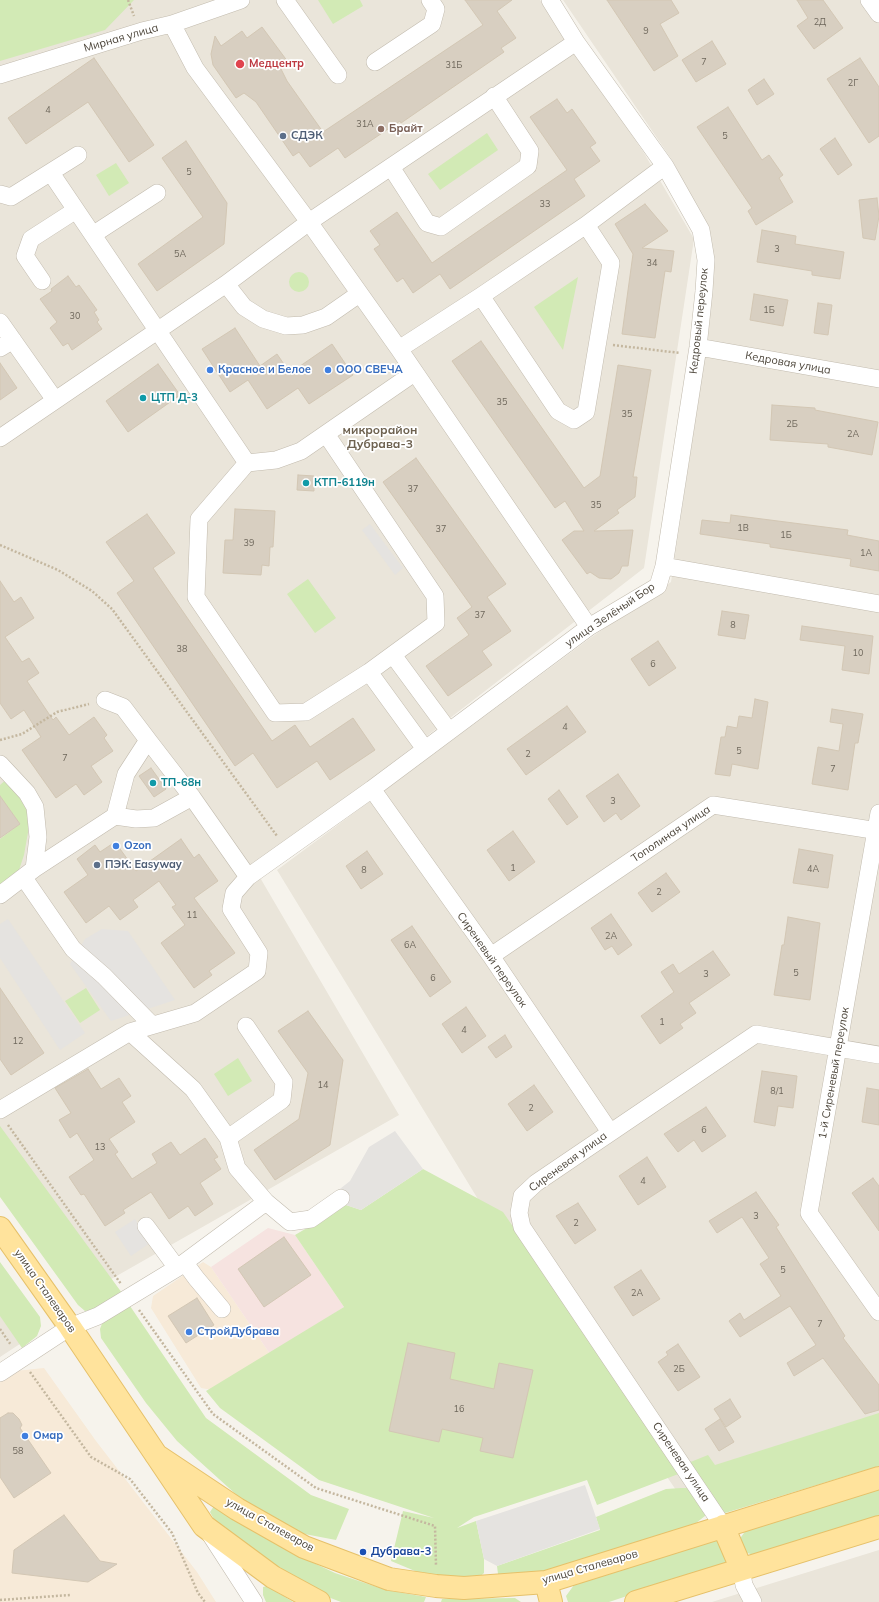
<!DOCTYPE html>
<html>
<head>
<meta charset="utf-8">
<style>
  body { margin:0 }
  canvas { display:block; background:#f6f3ec }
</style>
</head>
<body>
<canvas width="879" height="1602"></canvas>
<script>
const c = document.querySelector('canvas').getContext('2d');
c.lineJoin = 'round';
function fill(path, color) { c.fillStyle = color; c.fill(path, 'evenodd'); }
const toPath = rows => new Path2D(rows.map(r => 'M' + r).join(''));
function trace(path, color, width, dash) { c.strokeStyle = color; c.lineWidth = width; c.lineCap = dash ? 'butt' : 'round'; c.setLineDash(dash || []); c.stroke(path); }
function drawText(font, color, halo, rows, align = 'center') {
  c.font = font + ' Mulish,sans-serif'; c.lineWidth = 3.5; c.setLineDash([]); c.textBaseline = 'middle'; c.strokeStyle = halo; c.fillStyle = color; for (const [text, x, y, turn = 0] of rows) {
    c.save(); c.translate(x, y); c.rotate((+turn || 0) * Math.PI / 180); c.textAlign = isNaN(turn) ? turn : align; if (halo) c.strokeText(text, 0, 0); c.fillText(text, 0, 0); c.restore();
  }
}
const residential = toPath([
  [122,0,540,0,644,153,694,239,644,568,255,869,399,1115,92,1290,0,1162,0,41],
  [563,0,879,0,879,1453,691,1512,484,1209,277,870,589,639,671,582,704,362,708,229,672,160],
  [0,1298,29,1338,0,1357],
  [879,1550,879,1602,712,1602,731,1596]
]);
const commercial = toPath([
  [203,1262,211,1267,270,1354,271,1360,218,1391,201,1388,151,1308,153,1296],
  [44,1368,96,1441,197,1572,216,1602,0,1602,0,1381,15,1371]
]);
const medical = toPath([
  [268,1228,295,1235,344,1307,270,1354,211,1267]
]);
const green = toPath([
  [0,0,134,0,105,30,0,61],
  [318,0,360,0,363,6,333,24],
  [487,133,498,150,440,190,428,174],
  [116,163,129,183,109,196,96,175],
  '289 282a10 10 0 1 1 20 0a10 10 0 1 1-20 0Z',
  [578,277,563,350,534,307],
  [308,579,336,618,315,633,287,594],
  [8,778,27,805,30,821,24,855,18,873,0,885,0,839,20,824,0,796,0,785],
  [86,988,100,1010,80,1023,65,1001],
  [238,1058,252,1081,228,1096,214,1074],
  [0,1126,122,1293,92,1310,85,1311,78,1305,0,1197],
  [423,1169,503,1212,681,1473,597,1505,587,1480,474,1517,457,1528,476,1521,484,1559,484,1573,476,1580,427,1576,391,1561,403,1511,434,1518,319,1480,220,1408,206,1391,344,1307,295,1235,346,1205,361,1210],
  [0,1262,40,1317,41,1326,37,1336,22,1348,0,1316],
  [130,1306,206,1418,311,1495,349,1509,336,1540,294,1532,240,1498,177,1441,146,1403,101,1338,100,1329,103,1321],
  [879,1413,879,1466,725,1513,719,1509,688,1463,708,1455,715,1465],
  [681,1488,691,1488,705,1511,705,1516,696,1523,577,1563,532,1575,503,1577,498,1574,497,1566,600,1530,596,1517,666,1489],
  [879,1488,879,1517,757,1556,744,1552,739,1540,746,1530],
  [214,1506,286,1550,335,1573,386,1590,426,1597,424,1602,341,1602,328,1597,277,1568,217,1525,210,1512],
  [717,1538,728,1555,726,1563,609,1602,568,1602,566,1596,574,1585],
  [267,1586,285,1597,293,1602,266,1602,263,1595,263,1587],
  [515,1598,521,1602,441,1602,442,1599]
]);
const parking = toPath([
  [370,524,403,568,395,575,362,530],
  [8,919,85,1033,60,1050,0,958,0,924],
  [102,929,128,931,175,1000,111,1021,70,964,85,939],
  [395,1131,423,1169,361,1210,346,1205,336,1192,350,1181,369,1147],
  [135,1219,150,1243,131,1256,115,1232],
  [585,1485,600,1529,497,1566,484,1559,476,1521]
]);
const building = toPath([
  [465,0,512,0,497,11,516,38,501,48,504,52,401,123,400,121,345,158,338,148,310,167,299,152,293,156,256,102,244,93,236,98,213,65,211,54,215,36,221,46,242,31,247,38,262,27,288,62,280,67,287,81,323,132,483,25,465,0],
  [607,0,671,0,679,13,660,24,678,56,654,71,607,0],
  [797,0,823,0,843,28,814,49,797,26,808,18,797,0],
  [712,41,726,64,696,82,682,60,712,41],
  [94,58,154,145,129,162,88,102,26,144,8,118,94,58],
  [860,58,879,87,879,136,869,143,827,79,860,58],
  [764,79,774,94,757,105,748,90,764,79],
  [557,99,567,113,572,109,596,143,590,147,600,161,574,179,585,196,450,289,440,274,413,293,403,278,397,282,374,249,380,245,370,231,397,212,432,263,567,170,530,117,557,99],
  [728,107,762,160,769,155,783,175,779,178,793,202,756,225,748,211,752,208,697,127,728,107],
  [835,138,852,165,838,175,820,149,835,138],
  [186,141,227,203,224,244,157,291,138,264,203,217,162,158,186,141],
  [877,198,879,216,875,240,863,238,859,200,877,198],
  [645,204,668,231,642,248,674,251,671,272,665,271,655,338,622,334,633,254,615,224,645,204],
  [762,230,796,236,795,244,844,252,840,279,812,275,812,271,757,262,762,230],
  [68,276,76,287,79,285,97,310,94,312,99,320,97,322,102,329,72,350,68,343,63,346,50,328,57,322,40,299,52,291,51,289,68,276],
  [754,294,788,300,783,326,750,320,754,294],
  [818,303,832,305,828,335,814,333,818,303],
  [235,328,260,366,277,354,290,373,332,344,353,375,309,404,298,388,267,409,248,380,230,392,202,349,235,328],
  [481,341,584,488,600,476,618,365,651,370,633,477,637,477,635,497,617,510,619,513,594,531,633,530,628,566,622,566,619,573,611,579,599,578,590,572,587,574,562,540,574,531,584,531,565,501,555,508,452,361,481,341],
  [0,363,17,388,0,400,0,363],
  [158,364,180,395,128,432,106,401,158,364],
  [772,405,815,408,815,410,878,422,872,455,828,447,828,444,770,440,772,405],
  [416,458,506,584,487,597,511,631,482,651,492,665,448,696,426,666,469,635,457,618,472,607,383,482,416,458],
  [298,475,314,476,314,491,297,490,298,475],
  [235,509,275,511,273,547,270,547,269,566,262,565,261,575,223,573,225,540,233,540,235,509],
  [147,514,175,553,153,568,272,741,295,725,310,747,353,718,375,750,330,780,317,761,277,788,253,753,235,766,117,593,134,581,106,542,147,514],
  [731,515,848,530,847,535,879,541,879,571,850,566,851,559,770,547,770,544,700,534,702,520,730,523,731,515],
  [0,581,14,602,21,597,34,618,5,637,22,662,29,658,39,673,27,681,53,720,56,717,69,735,94,717,107,735,104,738,113,751,91,766,102,782,84,795,76,784,56,798,22,750,41,737,24,710,11,719,0,703,0,581],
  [722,611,749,615,745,639,718,635,722,611],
  [802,626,873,636,869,674,842,670,845,646,800,640,802,626],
  [658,641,676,668,649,686,631,659,658,641],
  [755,699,768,702,758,769,732,764,730,776,715,774,721,737,725,737,727,726,737,728,739,716,752,718,755,699],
  [567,706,586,732,526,775,507,749,567,706],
  [832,709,863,714,858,743,855,743,848,790,812,784,818,747,839,751,843,724,830,722,832,709],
  [151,768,166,789,154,797,139,776,151,768],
  [618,774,640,806,621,820,616,813,604,822,586,796,618,774],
  [559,790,578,817,567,825,548,799,559,790],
  [0,796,20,824,0,838,0,796],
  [513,831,535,862,509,881,487,850,513,831],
  [181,839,194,858,199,854,218,881,194,898,235,953,209,971,212,975,194,988,161,943,185,925,172,907,176,905,159,881,133,900,138,907,120,920,109,906,86,923,64,892,88,875,77,859,95,845,100,852,115,842,136,871,181,839],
  [799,849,833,855,828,888,793,883,799,849],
  [367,851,383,874,361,889,346,866,367,851],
  [666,873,680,892,652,912,638,893,666,873],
  [611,914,632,945,618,955,612,946,605,950,591,928,611,914],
  [788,917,820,923,810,1000,774,995,782,945,784,945,788,917],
  [412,926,451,982,430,997,391,940,412,926],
  [713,951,730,975,689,1003,696,1013,680,1024,683,1028,660,1044,641,1016,674,992,661,972,673,964,679,974,713,951],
  [0,988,44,1053,11,1075,0,1059,0,988],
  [466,1007,486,1036,462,1053,442,1024,466,1007],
  [308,1011,343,1060,330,1145,275,1180,254,1150,299,1119,308,1073,278,1031,308,1011],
  [505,1035,512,1047,496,1058,488,1047,505,1035],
  [88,1069,101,1089,119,1078,131,1096,122,1102,135,1122,109,1139,118,1152,115,1154,132,1179,157,1163,152,1154,171,1142,180,1155,205,1138,218,1157,214,1159,221,1169,200,1183,213,1204,195,1216,188,1206,169,1219,151,1192,123,1210,125,1213,105,1226,84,1194,81,1195,69,1177,94,1160,77,1133,70,1138,59,1120,71,1113,55,1088,88,1069],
  [762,1071,797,1076,793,1108,778,1106,775,1126,754,1122,762,1071],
  [534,1085,553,1112,527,1131,508,1104,534,1085],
  [867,1088,879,1090,879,1125,862,1122,867,1088],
  [706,1107,726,1136,702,1152,694,1140,678,1152,664,1134,706,1107],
  [647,1157,666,1187,638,1205,619,1176,647,1157],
  [873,1178,879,1186,879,1231,852,1193,873,1178],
  [756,1192,779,1225,776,1227,845,1336,843,1338,879,1385,879,1410,865,1414,823,1358,794,1376,787,1363,816,1345,790,1306,740,1337,729,1321,740,1313,744,1320,781,1296,760,1264,769,1258,742,1217,717,1233,709,1221,756,1192],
  [578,1203,596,1230,575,1244,556,1216,578,1203],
  [284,1237,311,1275,264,1307,238,1269,284,1237],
  [641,1270,660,1299,633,1316,614,1287,641,1270],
  [197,1298,214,1325,186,1343,168,1316,197,1298],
  [408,1343,455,1353,450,1379,494,1389,499,1363,533,1370,513,1458,480,1451,483,1438,442,1429,439,1442,389,1431,408,1343],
  [678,1344,700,1377,678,1391,658,1362,668,1355,666,1352,678,1344],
  [730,1399,741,1417,726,1427,714,1409,730,1399],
  [8,1413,13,1413,19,1419,22,1425,20,1428,51,1473,14,1498,0,1477,0,1418,8,1413],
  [720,1419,734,1442,719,1451,705,1429,720,1419],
  [64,1515,100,1561,117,1564,88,1582,12,1573,14,1550,64,1515]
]);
const path = toPath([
  [128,0,134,16],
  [613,345,680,353],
  [0,545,58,570,92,591,112,609,277,836],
  [0,740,22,734,57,712,89,704],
  [8,1125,121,1284],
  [139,1310,213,1414,316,1488,435,1526,436,1566],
  [0,1329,11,1345],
  [30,1372,91,1457,130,1479,172,1533,198,1593,205,1602],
  [0,1600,70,1595]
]);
const minor = toPath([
  [285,0,338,75],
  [550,0,576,42,665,166,701,230,706,260,704,291,698,347,664,566],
  [869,0,879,14],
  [172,24,195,68,309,222,399,349,589,627],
  [375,62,432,24,436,9,430,0],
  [0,75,142,31,172,24,241,0],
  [391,167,427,223,441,227,528,166,530,151,494,96],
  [51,173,247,463,276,460,301,451,414,373],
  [0,194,11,197,78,155],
  [94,234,157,193],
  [42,281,25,256,31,239,76,210],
  [226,284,244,307,263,319,286,326,303,325,326,317,359,294],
  [481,296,558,411,574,420,586,412,611,263,586,225],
  [0,322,55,400],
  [698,347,879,379],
  [0,348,13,340],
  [399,349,481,296,586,225,665,166],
  [326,434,435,596,436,623,369,672],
  [0,438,226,284,309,222,576,42],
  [247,463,199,519,196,597,275,713,306,712,369,672,425,749],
  [393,655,449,731],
  [0,764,27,793,35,807,38,837,34,869],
  [372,789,491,956,610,1132],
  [192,797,248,877],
  [879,813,809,1213,879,1312],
  [115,816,136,819,154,818,192,797,148,740],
  [24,878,73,949,104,976,152,1025],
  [0,895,34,869,115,816,126,774,148,740,123,707,105,700],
  [491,956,713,805,879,831],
  [246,1026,284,1082,282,1100,228,1138,237,1168,266,1202],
  [130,1032,195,1013,257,971,259,953,231,909,234,893,248,877,372,789,589,627,658,586,664,566,879,604],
  [0,1110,130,1032,193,1089,228,1138],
  [146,1226,177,1268],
  [185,1263,196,1278,222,1309],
  [0,1373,70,1327,98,1316,177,1268,266,1202,290,1222,311,1219,341,1198],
  [723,1526,522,1227,519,1213,522,1196,536,1183,756,1034,879,1055],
  [210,1534,254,1602],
  [741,1568,744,1585,753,1602]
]);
const major = toPath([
  [0,1228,70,1327,204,1526,273,1577,319,1602],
  [156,1455,237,1509,304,1547,389,1579,436,1586,464,1588,546,1582,879,1478],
  [723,1526,741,1568],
  [546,1582,551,1602],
  [636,1602,879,1527]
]);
const markers = [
  [240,64,5,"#e0444e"],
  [381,129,4,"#8d6e63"],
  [283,136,4,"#5c6f8a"],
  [210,370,4,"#3f7fe0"],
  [328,370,4,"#3f7fe0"],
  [143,398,4,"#0f9aa8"],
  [306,483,4,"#0f9aa8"],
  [153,783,4,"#0f9aa8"],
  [116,846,4,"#3f7fe0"],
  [97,865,4,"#5c6f8a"],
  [189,1332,4,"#3f7fe0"],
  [25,1436,4,"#3f7fe0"],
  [363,1552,4,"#1a4fb4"]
];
const numberNames = [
  ["2Д",820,22],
  ["9",646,31],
  ["7",704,62],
  ["31Б",454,65],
  ["2Г",853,83],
  ["4",48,110],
  ["31А",365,124],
  ["5",725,136],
  ["5",189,172],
  ["33",545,204],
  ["3",777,249],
  ["5А",180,254],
  ["34",652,263],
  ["1Б",769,310],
  ["30",75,316],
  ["35",502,402],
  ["35",627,414],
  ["2Б",792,424],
  ["2А",853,434],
  ["37",413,489],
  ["35",596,505],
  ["1В",743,528],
  ["37",441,529],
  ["1Б",786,535],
  ["39",249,543],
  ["1А",866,553],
  ["37",480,615],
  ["8",733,625],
  ["38",182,649],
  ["10",858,653],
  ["6",653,664],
  ["4",565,727],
  ["5",739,751],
  ["2",528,754],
  ["7",65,758],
  ["7",833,769],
  ["3",613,801],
  ["1",513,868],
  ["4А",813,869],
  ["8",364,870],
  ["2",659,892],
  ["11",192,915],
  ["2А",611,936],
  ["6А",410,945],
  ["5",796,973],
  ["3",706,974],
  ["6",433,978],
  ["1",662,1022],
  ["4",464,1030],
  ["12",18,1041],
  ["14",323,1085],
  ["8/1",777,1091],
  ["2",531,1108],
  ["6",704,1130],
  ["13",100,1147],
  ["4",643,1181],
  ["3",756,1216],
  ["2",576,1223],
  ["5",783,1270],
  ["2А",637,1293],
  ["7",820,1324],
  ["2Б",679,1369],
  ["16",459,1409],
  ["58",18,1451]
];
const streetNames = [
  ["Мирная улица",121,38,-16],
  ["Кедровый переулок",699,321,-84],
  ["Кедровая улица",788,363,10],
  ["улица Зелёный Бор",610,615,-34],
  ["Тополиная улица",671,834,-34],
  ["Сиреневый переулок",492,960,55],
  ["1-й Сиреневый переулок",834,1073,-80],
  ["Сиреневая улица",568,1162,-36],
  ["улица Сталеваров",45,1291,55],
  ["Сиреневая улица",681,1462,56],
  ["улица Сталеваров",270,1525,29],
  ["улица Сталеваров",590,1567,-16]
];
const healthNames = [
  ["Медцентр",249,64]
];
const educationNames = [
  ["Брайт",389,129]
];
const serviceNames = [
  ["СДЭК",291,136],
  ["ПЭК: Easyway",105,865]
];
const shopNames = [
  ["Красное и Белое",218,370],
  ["ООО СВЕЧА",336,370],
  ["Ozon",124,846],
  ["СтройДубрава",197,1332],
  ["Омар",33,1436]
];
const cultureNames = [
  ["ЦТП Д-3",151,398],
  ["КТП-6119н",314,483],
  ["ТП-68н",161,783]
];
const transitNames = [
  ["Дубрава-3",371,1552]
];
const neighbourhoodNames = [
  ["микрорайон",380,430],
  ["Дубрава-3",380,444]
];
fill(residential, '#eae5da');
fill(commercial, '#f7ead8');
fill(medical, '#f6e3e0');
fill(green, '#d2eab5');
fill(parking, '#e5e3e0');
fill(building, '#d8cfc1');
trace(building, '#d3c7b4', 1);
trace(minor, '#c2bbae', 18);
trace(major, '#e6c16a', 24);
trace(path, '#c4b79f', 2.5, [2, 2]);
trace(minor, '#fff', 17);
trace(major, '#ffe39c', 22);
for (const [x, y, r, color] of markers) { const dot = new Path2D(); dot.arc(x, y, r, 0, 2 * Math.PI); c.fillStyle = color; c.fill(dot); trace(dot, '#fff', 1.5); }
drawText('9px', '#6e675b', null, numberNames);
drawText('11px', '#4b4439', '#fff', streetNames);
drawText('bold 11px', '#be3a42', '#fff', healthNames, 'left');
drawText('bold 11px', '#785e54', '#fff', educationNames, 'left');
drawText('bold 11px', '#4e5e75', '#fff', serviceNames, 'left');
drawText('bold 11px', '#366cbe', '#fff', shopNames, 'left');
drawText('bold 11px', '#0d838f', '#fff', cultureNames, 'left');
drawText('bold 11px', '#164399', '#fff', transitNames, 'left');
drawText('bold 12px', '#6e6250', '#fff', neighbourhoodNames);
</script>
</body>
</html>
